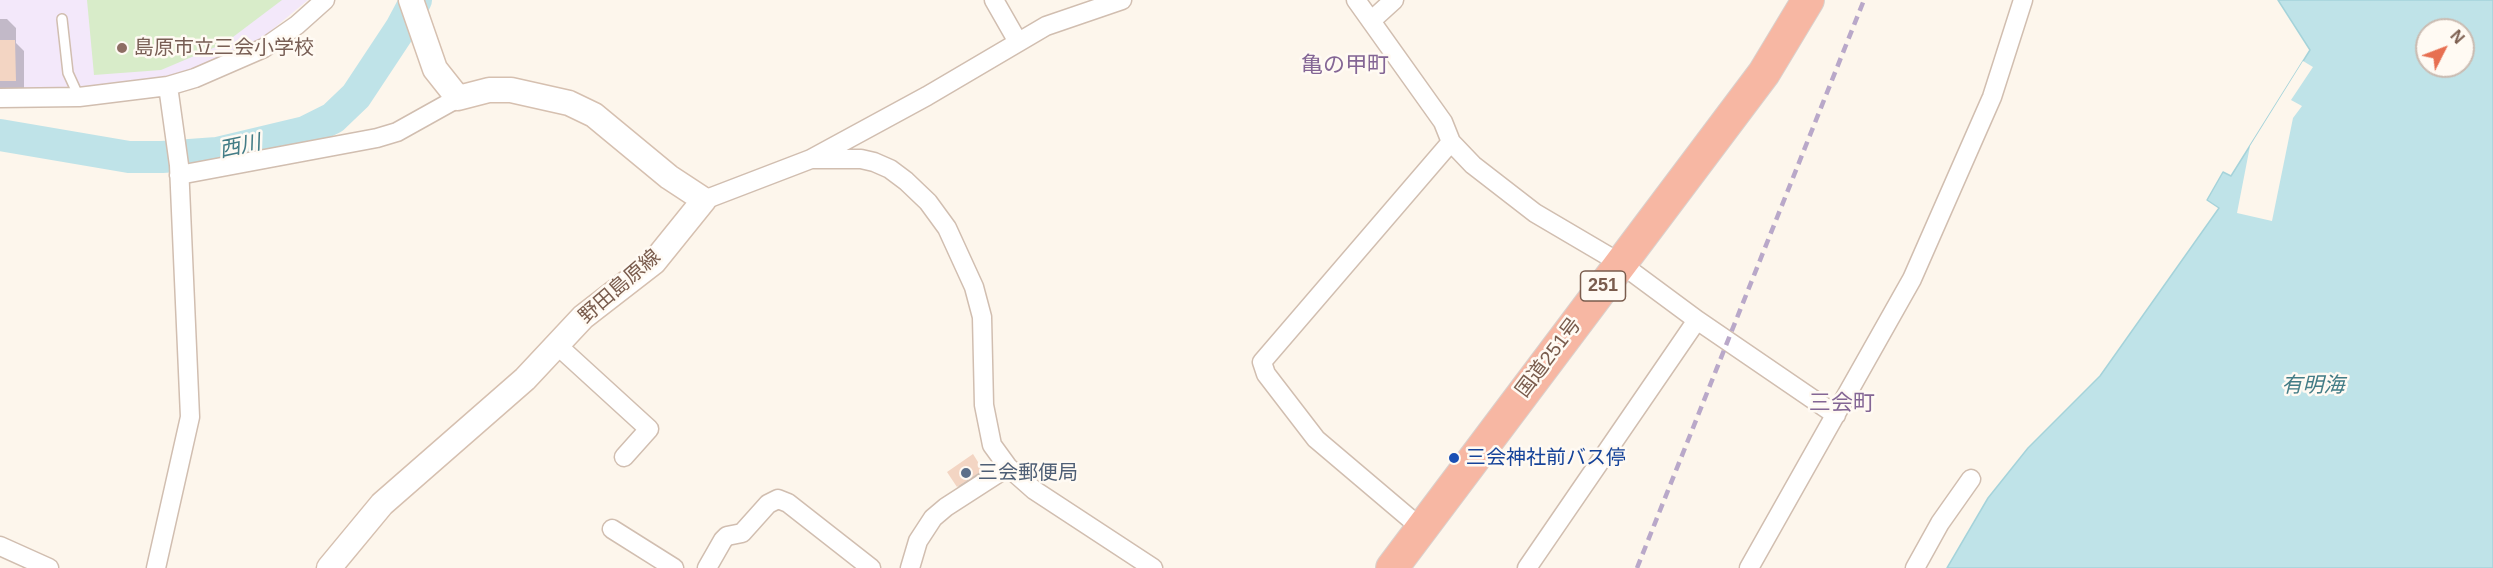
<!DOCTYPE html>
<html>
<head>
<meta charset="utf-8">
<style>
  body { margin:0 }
  #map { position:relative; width:2493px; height:568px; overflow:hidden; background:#fdf6ec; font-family:Helvetica,sans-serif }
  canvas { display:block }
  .north { position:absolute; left:2415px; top:18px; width:60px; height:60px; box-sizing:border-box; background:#fffaf3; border:2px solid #cabbb1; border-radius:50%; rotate:48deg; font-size:16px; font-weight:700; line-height:24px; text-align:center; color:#7a5c4d }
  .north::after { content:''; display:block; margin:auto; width:21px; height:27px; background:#e76f51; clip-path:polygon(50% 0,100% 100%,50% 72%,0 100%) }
</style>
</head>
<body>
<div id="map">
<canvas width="2493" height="568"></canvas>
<div class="north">N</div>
</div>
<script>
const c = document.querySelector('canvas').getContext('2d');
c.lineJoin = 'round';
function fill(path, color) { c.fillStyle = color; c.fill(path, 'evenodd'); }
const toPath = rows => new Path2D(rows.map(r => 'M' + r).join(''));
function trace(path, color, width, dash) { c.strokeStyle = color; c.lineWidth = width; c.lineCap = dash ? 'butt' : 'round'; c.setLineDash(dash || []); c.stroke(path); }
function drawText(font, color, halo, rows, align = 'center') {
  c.font = font + ' Helvetica,"Noto Sans JP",sans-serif'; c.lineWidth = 5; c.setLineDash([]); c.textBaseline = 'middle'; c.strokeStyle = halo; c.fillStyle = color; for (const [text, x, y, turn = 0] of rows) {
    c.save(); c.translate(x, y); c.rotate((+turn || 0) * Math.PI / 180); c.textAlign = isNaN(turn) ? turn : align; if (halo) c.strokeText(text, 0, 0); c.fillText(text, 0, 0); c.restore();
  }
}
const education = toPath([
  [0,0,308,0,261,39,226,57,166,79,107,87,0,92]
]);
const green = toPath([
  [87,0,282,0,225,43,161,70,94,75]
]);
const water = toPath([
  [2278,0,2493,0,2493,568,1947,568,1988,498,2028,448,2100,376,2219,208,2207,200,2223,172,2231,176,2310,50,2278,0],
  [2427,30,2463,30,2463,66,2427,66,2427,30]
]);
const pier = toPath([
  [2303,61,2313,67,2291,100,2302,106,2293,118,2272,221,2237,213,2250,146]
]);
const shadow = toPath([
  [0,19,7,19,16,28,16,43,24,51,24,89,0,89],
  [972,456,991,479,966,495,958,486]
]);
const river = toPath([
  [0,135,129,157,162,157,217,153,305,132,333,118,356,96,401,28,416,0]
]);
const building = toPath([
  [0,40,15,40,16,81,0,81],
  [973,454,983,470,957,487,947,472]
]);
const lane = toPath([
  [62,19,68,73,79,97]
]);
const street = toPath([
  [994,0,1018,42],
  [1356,0,1443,122,1451,142,1473,165,1535,213,1620,263,1697,320,1836,415],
  [1372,20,1394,0],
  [0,98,79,97,168,86,195,78,264,48,297,25,325,0],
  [811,159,861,159,874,162,890,169,906,181,928,202,947,228,974,287,982,317,984,405,992,445,1008,467,1034,490,1153,568],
  [179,175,377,138,397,132,458,98],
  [704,200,811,159,927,96,1046,26,1122,0],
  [557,345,649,429,624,457],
  [1421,528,1316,439,1266,374,1262,362,1451,142],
  [612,529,674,568],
  [0,546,49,568],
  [156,568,190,417,179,165,168,86],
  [707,568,723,540,727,536,742,533,768,504,778,499,788,503,871,568],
  [910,568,918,541,933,518,946,507,1008,467],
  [1527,568,1697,320],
  [1749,568,1912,279,1992,97,2023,0],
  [1915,568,1940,523,1971,479]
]);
const secondary = toPath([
  [329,568,382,504,525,379,583,317,654,262,704,200,669,177,594,115,569,103,511,90,489,90,458,98,435,69,411,0]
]);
const highway = toPath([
  [1392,568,1764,73,1808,0]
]);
const rail = toPath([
  [1637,568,1864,0]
]);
const markers = [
  [122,48,6,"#8d6e63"],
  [1454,458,6,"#1a4fb4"],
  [966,473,6,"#5c6f8a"]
];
const shields = [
  [1603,286,45]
];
const shieldNames = [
  ["251",1603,286]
];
const educationNames = [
  ["島原市立三会小学校",134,48]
];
const streetNames = [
  ["野田島原線",620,287,-41],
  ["国道251号",1549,358,-53]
];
const transitNames = [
  ["三会神社前バス停",1466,458]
];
const serviceNames = [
  ["三会郵便局",978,473]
];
const waterNames = [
  ["西川",240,147,-12],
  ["有明海",2313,386]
];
const quarterNames = [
  ["亀の甲町",1345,66],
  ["三会町",1842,404]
];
fill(education, '#f3e8fa');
fill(green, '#d8ecc9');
fill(water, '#bfe3e8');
trace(water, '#a5d3da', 1.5);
fill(pier, '#fdf6ec');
fill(shadow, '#0003');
trace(river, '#bfe3e8', 32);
fill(building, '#f3d5c3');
trace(lane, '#d1beb0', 12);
trace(street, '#d1beb0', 21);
trace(secondary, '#d6c0b0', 27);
trace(highway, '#dad1cd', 34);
trace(lane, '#fff', 9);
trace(street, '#fff', 18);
trace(secondary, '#fff', 24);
trace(highway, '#f7b7a3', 32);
trace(rail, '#b9a8c9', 4.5, [9, 6]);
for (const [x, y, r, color] of markers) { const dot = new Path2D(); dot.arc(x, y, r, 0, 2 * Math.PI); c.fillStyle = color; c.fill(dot); trace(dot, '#fffaf3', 2); }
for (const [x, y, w] of shields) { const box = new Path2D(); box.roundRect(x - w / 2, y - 15, w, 30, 4.5); c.fillStyle = '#fffaf3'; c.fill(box); trace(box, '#7a5c4d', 1.5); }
drawText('bold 18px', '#7a5c4d', null, shieldNames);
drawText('20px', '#785e54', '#fffaf3', educationNames, 'left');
drawText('20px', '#7a5c4d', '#fffaf3', streetNames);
drawText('20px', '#164399', '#fffaf3', transitNames, 'left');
drawText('20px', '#4e5e75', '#fffaf3', serviceNames, 'left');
drawText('italic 21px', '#437c86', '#fffaf3', waterNames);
drawText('22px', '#846695', '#fffaf3', quarterNames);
</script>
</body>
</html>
